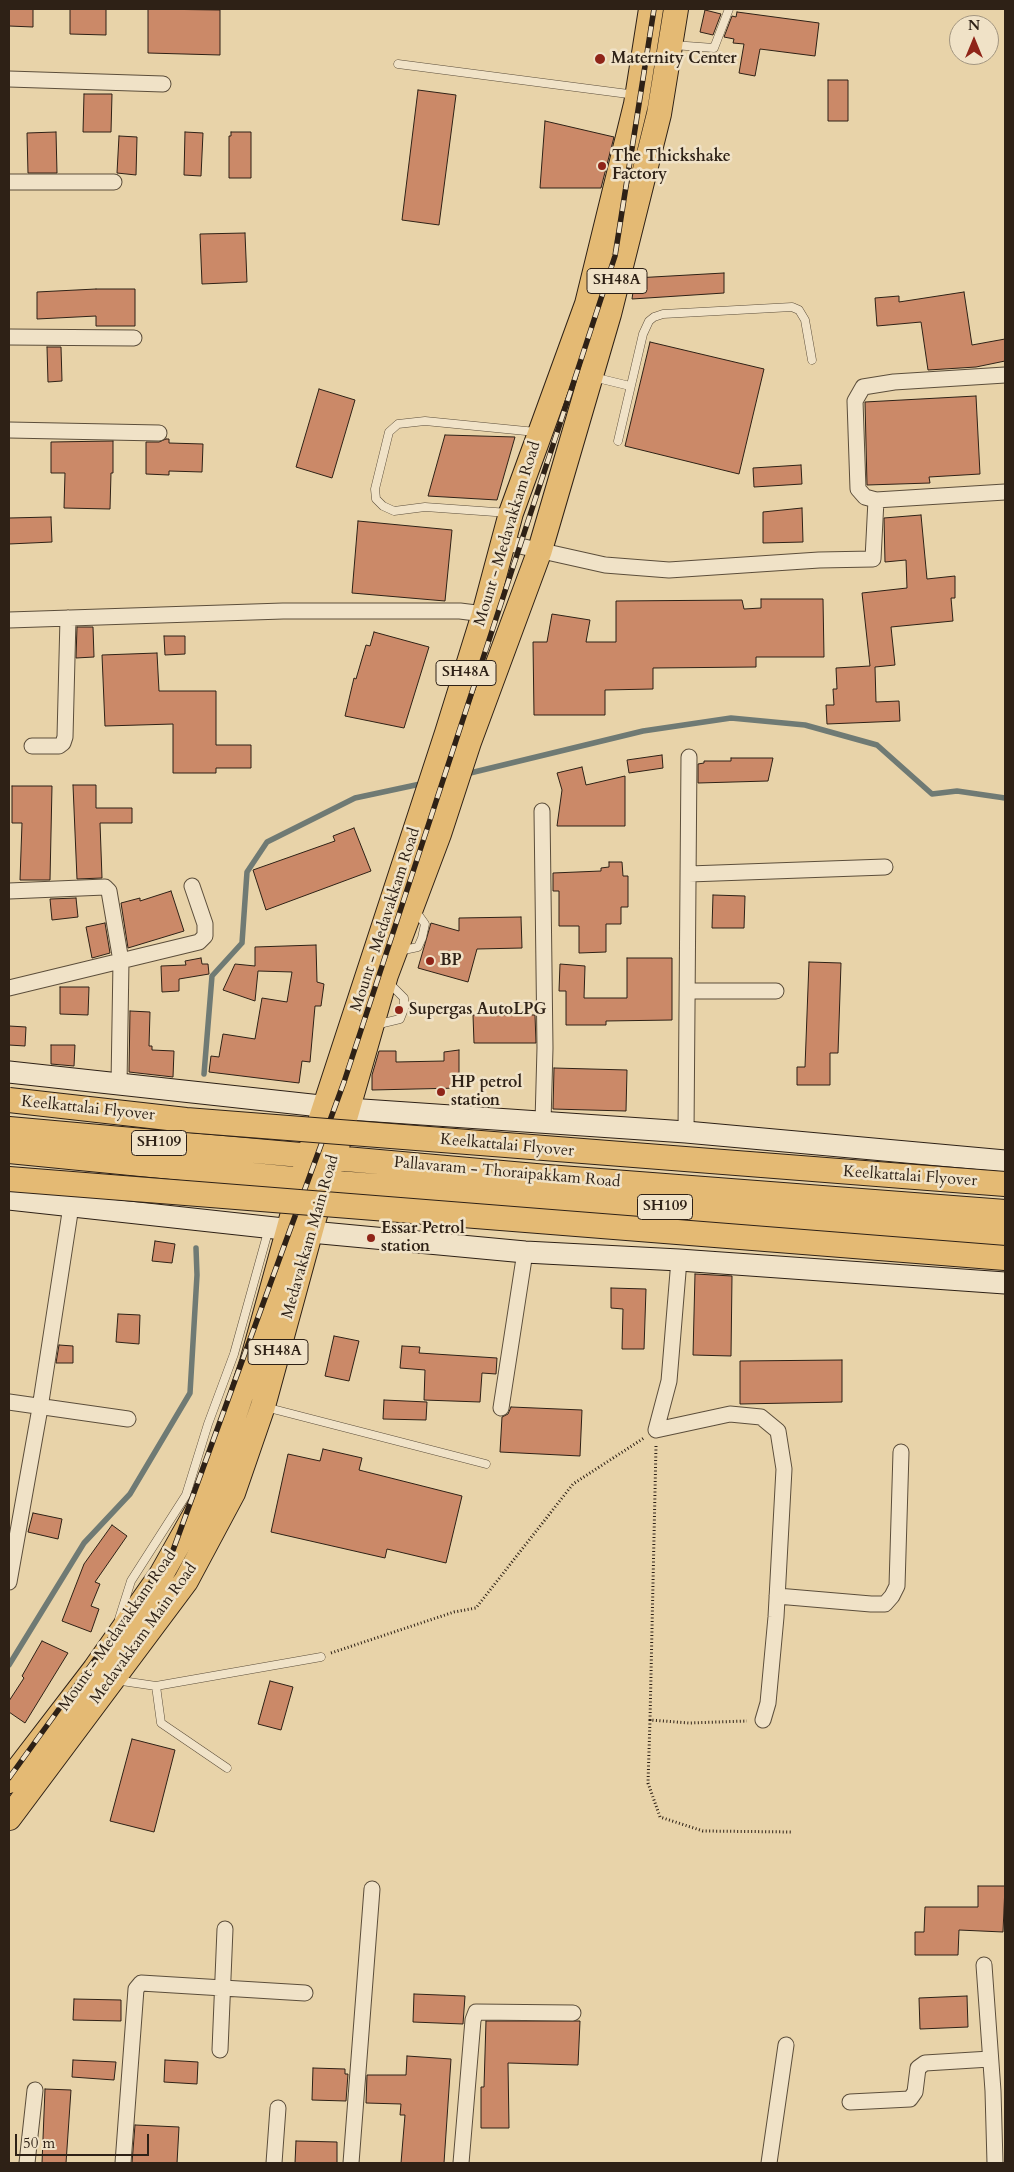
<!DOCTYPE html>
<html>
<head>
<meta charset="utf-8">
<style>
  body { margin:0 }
  #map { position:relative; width:1014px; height:2172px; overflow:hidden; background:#e8d3a9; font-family:Cardo,serif }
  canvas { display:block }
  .frame { position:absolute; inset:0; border:10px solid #2e2116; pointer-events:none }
  .north { position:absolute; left:949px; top:15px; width:50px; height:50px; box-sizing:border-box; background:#f0e2c7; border:1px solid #a29580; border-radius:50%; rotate:0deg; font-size:14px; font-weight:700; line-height:20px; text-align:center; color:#2e2116 }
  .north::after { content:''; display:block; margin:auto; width:18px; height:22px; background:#8f2418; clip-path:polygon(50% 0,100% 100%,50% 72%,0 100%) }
  .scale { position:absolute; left:15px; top:2134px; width:134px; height:22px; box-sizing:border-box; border:2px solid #2e2116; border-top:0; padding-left:6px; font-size:15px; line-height:18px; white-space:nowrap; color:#2e2116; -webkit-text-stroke:4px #f0e2c7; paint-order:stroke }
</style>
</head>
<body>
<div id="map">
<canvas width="1014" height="2172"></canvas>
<div class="frame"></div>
<div class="north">N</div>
<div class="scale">50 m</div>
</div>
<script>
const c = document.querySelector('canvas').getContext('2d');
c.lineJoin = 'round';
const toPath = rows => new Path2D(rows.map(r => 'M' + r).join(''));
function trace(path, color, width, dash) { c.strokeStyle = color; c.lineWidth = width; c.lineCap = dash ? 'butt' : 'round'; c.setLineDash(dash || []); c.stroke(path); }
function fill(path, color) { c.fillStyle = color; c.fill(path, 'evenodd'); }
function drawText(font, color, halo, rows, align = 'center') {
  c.font = font + ' Cardo,serif'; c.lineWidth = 5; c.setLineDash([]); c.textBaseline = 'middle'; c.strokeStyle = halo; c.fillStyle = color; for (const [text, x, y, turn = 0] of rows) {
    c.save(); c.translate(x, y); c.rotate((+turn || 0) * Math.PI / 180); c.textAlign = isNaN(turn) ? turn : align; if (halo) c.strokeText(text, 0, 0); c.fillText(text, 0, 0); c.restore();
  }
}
const stream = toPath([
  [466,774,643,731,731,718,805,725,877,745,932,794,957,791,1005,798],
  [204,1074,212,976,242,943,247,872,267,842,355,798,425,783],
  [9,1665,84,1543,130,1494,190,1393,197,1275,196,1248]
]);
const building = toPath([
  [9,9,33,9,33,27,9,26,9,9],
  [70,9,106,9,106,35,70,34,70,9],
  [148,9,220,10,220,55,148,53,148,9],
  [705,10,721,14,713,35,700,32,705,10],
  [737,12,819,23,815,56,760,49,755,76,739,73,744,44,733,43,734,39,724,37,732,16,736,17,737,12],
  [828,80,848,80,848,121,828,121,828,80],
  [418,90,456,95,439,225,402,220,418,90],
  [84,94,112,94,111,132,83,132,84,94],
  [545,121,614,137,601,188,540,188,545,121],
  [56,132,57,173,28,173,27,133,56,132],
  [185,132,203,133,201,176,184,175,185,132],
  [231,132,251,132,251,178,229,178,229,136,231,136,231,132],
  [119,136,137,137,136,175,117,173,119,136],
  [245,233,247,282,202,284,200,234,245,233],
  [724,273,724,293,632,299,635,278,724,273],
  [96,289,135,289,135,326,96,326,96,316,37,319,37,292,96,289],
  [964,292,972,345,1005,339,1005,361,976,367,928,370,921,322,877,326,875,298,899,296,899,302,964,292],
  [650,342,764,369,739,474,625,446,650,342],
  [47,347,61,347,62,381,48,382,47,347],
  [319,389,355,400,332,478,296,467,319,389],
  [976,396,980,474,929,477,930,483,867,485,865,402,976,396],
  [445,435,515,437,497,500,428,496,445,435],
  [166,439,169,439,169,443,203,444,202,472,169,471,169,475,146,474,146,442,159,442,166,439],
  [113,441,113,473,111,473,110,509,64,508,65,473,51,473,51,442,113,441],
  [801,465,802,484,754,487,753,468,801,465],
  [802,508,803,542,763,543,763,512,802,508],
  [921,515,927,579,955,576,955,598,951,598,953,621,891,627,895,665,875,667,876,702,899,701,900,721,827,724,826,705,834,705,833,689,837,689,836,668,870,666,862,593,907,588,906,560,885,562,884,518,921,515],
  [51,517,52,542,9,544,9,518,51,517],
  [358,521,452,530,445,601,352,593,358,521],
  [761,599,823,599,824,657,756,657,756,667,653,668,653,689,605,690,605,715,534,715,533,642,547,642,552,614,590,620,586,642,616,642,616,601,742,600,744,609,761,608,761,599],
  [77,627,93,627,94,657,76,658,77,627],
  [374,632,429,647,404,728,345,716,354,678,356,679,366,645,370,646,374,632],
  [164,636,185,636,185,654,165,655,164,636],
  [157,653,159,691,216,691,216,745,251,745,251,768,216,768,216,773,173,773,173,724,105,726,102,655,157,653],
  [662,755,663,768,629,773,627,760,662,755],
  [731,758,773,758,768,781,698,783,698,764,704,763,704,761,731,761,731,758],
  [582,767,586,785,625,776,625,826,557,826,562,790,557,773,582,767],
  [73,785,96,785,96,808,132,808,132,823,100,823,102,878,77,879,73,785],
  [12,786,52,786,50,880,20,880,22,823,12,823,12,786],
  [354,828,371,871,266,910,253,870,335,841,333,836,354,828],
  [609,862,622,862,623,876,628,876,628,907,621,907,621,924,606,924,606,952,579,953,579,926,559,926,559,891,553,891,553,873,601,871,601,868,609,867,609,862],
  [171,891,184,931,128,948,121,903,140,898,140,901,171,891],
  [713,895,745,896,744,928,712,928,713,895],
  [76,898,78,917,52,920,50,899,76,898],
  [521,917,522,948,477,949,468,982,418,968,431,923,459,931,459,918,521,917],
  [105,923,110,953,92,958,86,927,105,923],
  [316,945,317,982,324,984,321,1006,315,1006,310,1062,302,1061,299,1083,209,1072,211,1056,219,1057,223,1034,255,1039,262,998,287,1002,292,972,258,971,255,1001,223,990,235,964,255,966,255,947,316,945],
  [201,958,202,964,208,964,209,974,179,979,179,991,162,992,161,966,186,965,185,961,201,958],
  [627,958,672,958,672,1020,606,1021,606,1025,566,1025,566,991,559,991,560,964,585,966,584,998,627,998,627,958],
  [809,962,841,963,838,1053,830,1053,830,1085,797,1085,797,1067,805,1067,809,962],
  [60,987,89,987,88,1015,60,1014,60,987],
  [130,1011,150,1012,149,1046,152,1046,152,1050,174,1051,173,1077,129,1072,130,1011],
  [473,1015,535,1015,536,1043,474,1043,473,1015],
  [9,1026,26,1027,25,1046,9,1045,9,1026],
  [51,1045,75,1045,74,1066,51,1064,51,1045],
  [459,1050,459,1088,372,1090,372,1075,379,1051,396,1051,396,1062,444,1061,444,1052,459,1050],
  [554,1068,627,1070,626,1111,553,1109,554,1068],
  [155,1241,175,1244,172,1263,152,1261,155,1241],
  [695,1274,732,1276,731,1356,693,1355,695,1274],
  [611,1288,646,1289,644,1349,622,1349,623,1309,611,1308,611,1288],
  [118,1314,140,1315,139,1344,116,1342,118,1314],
  [334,1336,359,1341,349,1381,325,1376,334,1336],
  [59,1345,73,1346,73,1363,56,1363,59,1345],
  [402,1346,420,1347,419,1353,497,1358,496,1374,482,1373,480,1402,424,1400,425,1370,400,1368,402,1346],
  [842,1360,842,1402,740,1404,740,1361,842,1360],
  [384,1400,427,1402,426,1420,383,1419,384,1400],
  [511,1407,582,1410,580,1456,500,1452,502,1417,508,1414,511,1407],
  [323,1449,362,1458,359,1470,462,1496,446,1563,387,1549,385,1558,271,1532,288,1454,320,1461,323,1449],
  [33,1513,62,1519,58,1539,28,1532,33,1513],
  [112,1525,127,1536,95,1582,100,1584,91,1606,99,1609,91,1632,62,1621,84,1564,112,1525],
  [42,1641,68,1653,25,1723,9,1712,9,1701,24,1678,22,1676,42,1641],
  [270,1681,293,1687,281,1730,258,1724,270,1681],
  [132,1739,175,1750,154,1832,110,1821,132,1739],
  [978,1886,1005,1886,1003,1932,959,1930,958,1955,915,1955,915,1932,924,1932,925,1907,978,1907,978,1886],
  [414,1994,465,1996,463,2024,413,2022,414,1994],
  [967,1996,968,2027,920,2029,919,1998,967,1996],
  [74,1999,121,2000,121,2021,73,2020,74,1999],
  [486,2021,580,2021,578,2065,508,2063,509,2128,481,2128,481,2087,484,2087,486,2021],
  [407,2056,451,2059,444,2163,401,2163,405,2115,400,2115,401,2104,366,2103,367,2075,406,2075,407,2056],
  [73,2060,116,2062,114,2080,72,2077,73,2060],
  [165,2060,198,2062,197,2084,164,2082,165,2060],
  [313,2068,345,2069,345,2074,348,2074,346,2101,312,2100,313,2068],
  [45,2089,71,2090,66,2163,42,2163,45,2089],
  [135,2125,179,2127,177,2163,132,2163,135,2125],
  [296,2141,337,2142,337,2163,295,2163,296,2141]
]);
const path = toPath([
  [656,1446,650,1720,689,1723,747,1721],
  [331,1653,454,1612,476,1608,573,1484,644,1438],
  [650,1720,648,1783,660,1817,703,1831,792,1832]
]);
const lane = toPath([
  [673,45,714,48,729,9],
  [398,64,636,95],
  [593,377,630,386],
  [618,441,643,334,649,321,654,317,663,314,792,307,799,310,805,320,812,360],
  [509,513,425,507,394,511,383,506,376,499,375,489,389,432,398,424,425,421,536,432],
  [399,951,418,947,422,938,425,924,415,910],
  [375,1025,400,1019,404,1009,404,998,388,982],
  [265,1407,486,1464],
  [119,1619,131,1581,186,1495,208,1424,234,1354,269,1228],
  [115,1680,156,1686,321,1657],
  [156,1686,161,1723,227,1768]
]);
const street = toPath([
  [9,79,163,84],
  [9,182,114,182],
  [9,337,134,338],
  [9,430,159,433],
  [876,500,865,497,858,489,855,401,863,387,894,382,1005,375],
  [502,542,605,565,669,570,819,560,873,559,876,500,1005,492],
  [9,620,283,611,460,611,484,614],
  [32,746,59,746,63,743,65,737,68,618],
  [542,811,545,1048,543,1122],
  [689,874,885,867],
  [9,891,105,887,109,891,121,961,119,1084],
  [9,988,199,942,205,936,205,924,192,886],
  [688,991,776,991],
  [686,1132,689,757],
  [679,1260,669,1381,656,1430,730,1414,761,1417,778,1431,784,1469,776,1617,768,1703,763,1720],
  [9,1402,128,1419],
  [501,1408,525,1252],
  [9,1582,40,1408,71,1206],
  [777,1596,871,1604,885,1604,892,1596,897,1586,901,1452],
  [984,1965,993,2091,995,2163],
  [220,2050,225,1929],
  [850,2102,910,2099,915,2092,918,2068,925,2063,990,2059],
  [27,2163,35,2090],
  [123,2163,136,1989,141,1983,305,1993],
  [274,2163,278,2108],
  [351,2163,372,1889],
  [461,2163,473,2020,476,2012,573,2013],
  [769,2163,786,2045]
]);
const secondary = toPath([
  [9,1072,348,1109,686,1132,1005,1161],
  [9,1199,311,1232,525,1252,679,1260,1005,1283]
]);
const primary = toPath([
  [9,1129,547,1177,1005,1212],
  [9,1151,324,1182,1005,1234],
  [9,1781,95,1669,161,1575,211,1486,252,1362,309,1155,447,733,484,614,511,513,587,304,636,104,651,9],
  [9,1818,186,1581,233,1493,263,1406,324,1182,334,1157,386,975,439,834,469,742,540,550,609,314,659,114,676,9]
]);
const rail = toPath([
  [9,1778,172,1553,344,1082,615,256,654,9]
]);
const primaryBridge = toPath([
  [9,1100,186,1120,1005,1184],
  [9,1179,1005,1258]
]);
const markers = [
  [600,59,6,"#8f2418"],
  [602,166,5,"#8f2418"],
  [430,961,5,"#8f2418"],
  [399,1010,5,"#8f2418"],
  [441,1092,5,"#8f2418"],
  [371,1238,5,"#8f2418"]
];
const shields = [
  [617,281,60],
  [466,673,60],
  [159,1143,55],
  [665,1207,55],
  [278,1352,60]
];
const shieldNames = [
  ["SH48A",617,281],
  ["SH48A",466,673],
  ["SH109",159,1143],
  ["SH109",665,1207],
  ["SH48A",278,1352]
];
const poiNames = [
  ["Maternity Center",611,59],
  ["The Thickshake",612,157],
  ["Factory",612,175],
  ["BP",440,961],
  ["Supergas AutoLPG",409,1010],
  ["HP petrol",451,1083],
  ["station",451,1101],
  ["Essar Petrol",381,1229],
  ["station",381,1247]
];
const streetNames = [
  ["Mount - Medavakkam Road",508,534,-73],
  ["Mount - Medavakkam Road",386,920,-72],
  ["Keelkattalai Flyover",88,1109,6],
  ["Keelkattalai Flyover",507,1146,5],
  ["Pallavaram - Thoraipakkam Road",507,1173,5],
  ["Keelkattalai Flyover",910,1177,4],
  ["Medavakkam Main Road",311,1237,-74],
  ["Mount - Medavakkam Road",118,1631,-55],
  ["Medavakkam Main Road",144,1634,-54]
];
trace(stream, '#6f7a74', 5.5);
fill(building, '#cb8968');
trace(building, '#2e2116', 1);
trace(lane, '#5c4e3b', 9);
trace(street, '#5c4e3b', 17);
trace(secondary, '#2e2116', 23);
trace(primary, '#2e2116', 26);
trace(path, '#2e2116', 3, [1, 2.5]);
trace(lane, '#f0e2c7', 8);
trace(street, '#f0e2c7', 15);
trace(secondary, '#f0e2c7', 21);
trace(primary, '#e4ba74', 24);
trace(rail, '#2e2116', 5.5);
trace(rail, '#f0e2c7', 4, [11]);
trace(primaryBridge, '#2e2116', 26, []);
trace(primaryBridge, '#e4ba74', 24);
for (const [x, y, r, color] of markers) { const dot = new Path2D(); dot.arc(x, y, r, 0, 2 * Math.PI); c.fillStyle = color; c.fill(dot); trace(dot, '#f0e2c7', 2); }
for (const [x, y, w] of shields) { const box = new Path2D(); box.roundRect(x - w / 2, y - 12.5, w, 25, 4); c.fillStyle = '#f0e2c7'; c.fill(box); trace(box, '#2e2116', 1); }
drawText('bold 15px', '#2e2116', null, shieldNames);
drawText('bold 16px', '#2e2116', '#f0e2c7', poiNames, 'left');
drawText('16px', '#2e2116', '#f0e2c7', streetNames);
</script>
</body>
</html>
